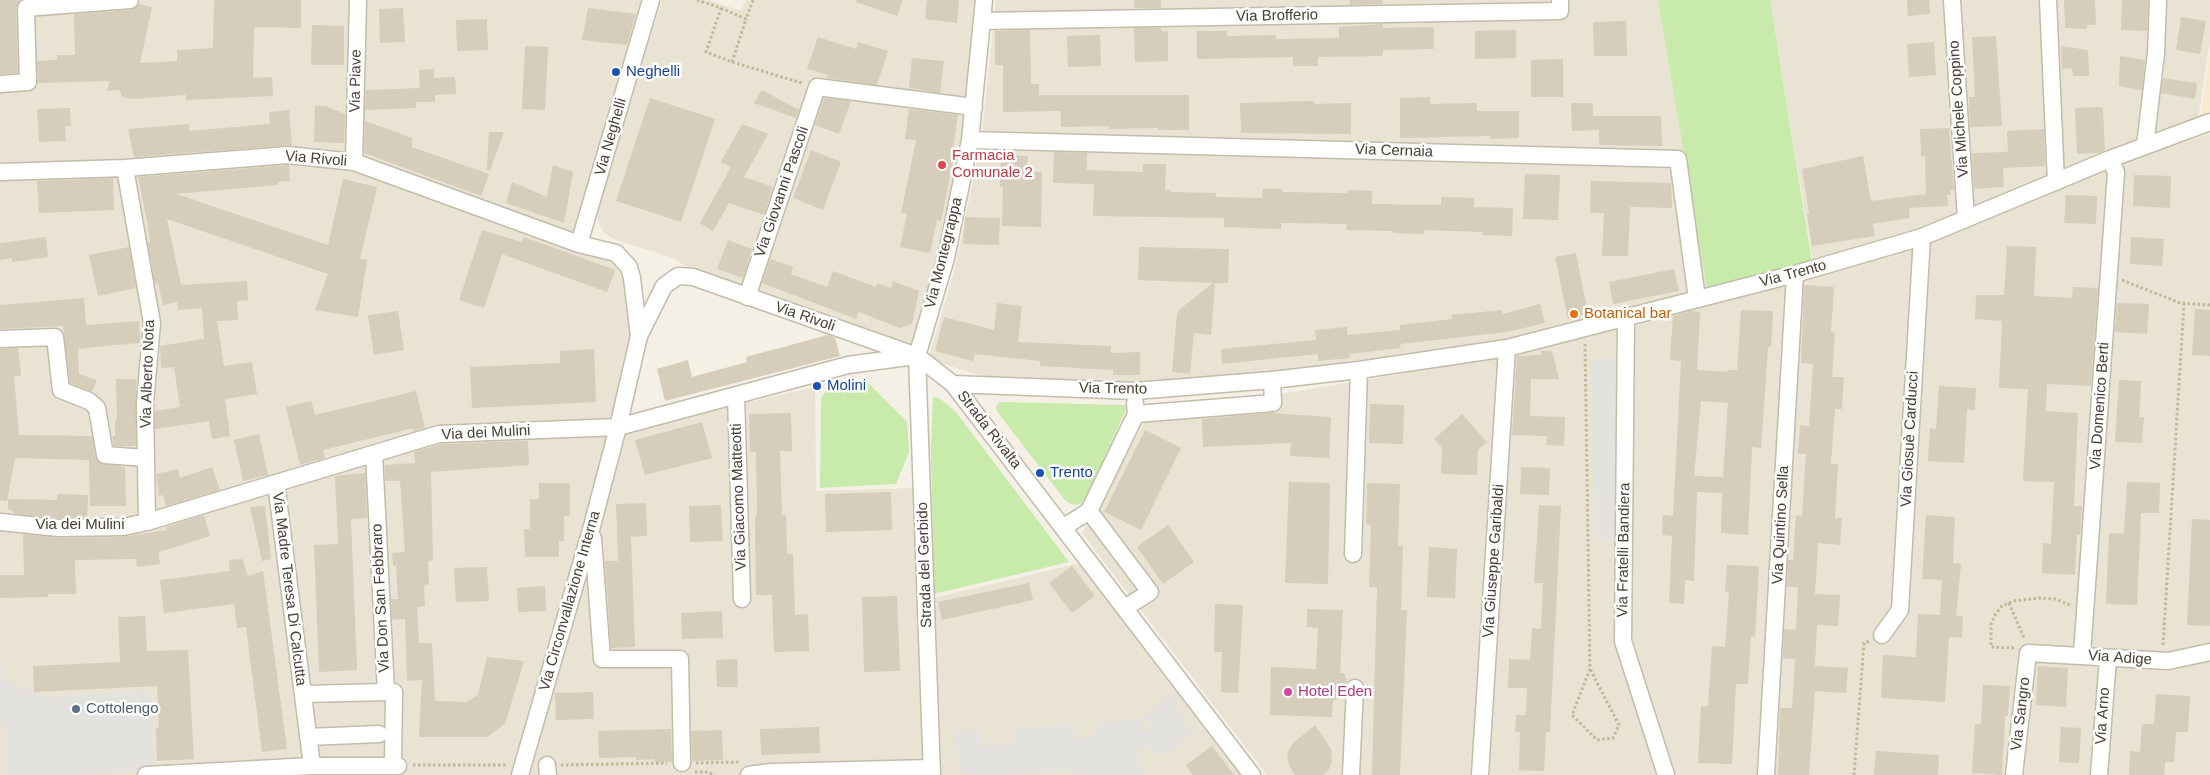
<!DOCTYPE html>
<html>
<head>
<meta charset="utf-8">
<style>
  body { margin:0 }
  canvas { display:block; background:#f4f0e5 }
</style>
</head>
<body>
<canvas width="2210" height="775"></canvas>
<script>
const c = document.querySelector('canvas').getContext('2d');
c.lineJoin = 'round';
function fill(path, color) { c.fillStyle = color; c.fill(path, 'evenodd'); }
const toPath = rows => new Path2D(rows.map(r => 'M' + r).join(''));
function trace(path, color, width, dash) { c.strokeStyle = color; c.lineWidth = width; c.lineCap = dash ? 'butt' : 'round'; c.setLineDash(dash || []); c.stroke(path); }
function drawText(font, color, halo, rows, align = 'center') {
  c.font = font + ' Arial,sans-serif'; c.lineWidth = 5; c.setLineDash([]); c.textBaseline = 'middle'; c.strokeStyle = halo; c.fillStyle = color; for (const [text, x, y, turn = 0] of rows) {
    c.save(); c.translate(x, y); c.rotate((+turn || 0) * Math.PI / 180); c.textAlign = isNaN(turn) ? turn : align; if (halo) c.strokeText(text, 0, 0); c.fillText(text, 0, 0); c.restore();
  }
}
const residential = toPath([
  [0,0,649,0,577,244,616,254,628,268,637,336,519,775,0,775],
  [662,0,709,0,741,11,746,0,975,0,961,138,934,268,912,345,694,272,673,258,614,239,603,232,596,216,597,206],
  [996,0,1658,0,1707,290,1505,341,1407,356,1236,377,1135,384,1018,379,985,377,928,359,954,273,981,142],
  [1770,0,2210,0,2210,40,2198,118,1919,230,1813,261],
  [2210,134,2210,775,1267,775,1082,533,1154,405,1287,393,1507,356,1998,214,2138,157],
  [815,387,816,491,914,488,926,775,524,775,622,431],
  [1080,563,1179,695,1241,775,941,775,934,598]
]);
const commercial = toPath([
  [2210,52,2210,112,2201,115]
]);
const green = toPath([
  [1658,0,1770,0,1812,262,1707,290],
  [868,383,907,422,909,452,896,484,820,488,821,398,828,387],
  [933,396,942,400,956,412,1069,562,934,594,931,452],
  [1002,402,1124,405,1127,407,1085,501,1077,505,1071,504,1065,500,999,414,996,408,998,403]
]);
const parking = toPath([
  [1626,356,1624,546,1598,538,1591,361],
  [0,657,3,679,44,697,150,691,154,769,78,775,9,775,4,722,0,722],
  [1169,694,1190,734,1158,759,1151,748,1138,748,1141,775,1074,775,1074,770,1005,775,970,775,969,773,961,773,954,733,979,730,981,746,1014,743,1013,729,1074,723,1076,737,1080,738,1098,735,1098,723,1142,718,1142,731,1148,730,1151,728,1144,718]
]);
const building = toPath([
  [0,0,20,0,16,8,18,73,0,74],
  [214,0,301,0,301,28,254,27,253,78,272,77,273,96,186,100,186,95,133,99,122,97,120,90,107,91,110,81,38,83,37,61,57,60,57,55,75,55,74,14,131,10,139,4,152,7,140,63,177,61,177,50,213,48],
  [857,0,903,0,897,16,856,2],
  [927,0,959,0,957,23,925,19],
  [1134,0,1161,0,1161,8,1134,8],
  [1350,0,1382,0,1382,4,1350,5],
  [1907,0,1929,0,1930,14,1908,16],
  [2064,0,2095,0,2096,25,2087,25,2087,29,2065,28],
  [2122,0,2148,0,2147,31,2121,30],
  [403,8,405,42,380,43,379,9],
  [588,8,636,14,627,45,582,40],
  [2181,17,2206,21,2200,54,2176,50],
  [487,19,488,50,457,51,456,20],
  [1626,21,1627,56,1594,56,1593,22],
  [1383,24,1383,28,1434,27,1434,49,1383,50,1383,56,1318,57,1318,66,1293,66,1293,57,1197,59,1197,31,1227,31,1227,36,1276,35,1276,39,1339,38,1339,27],
  [312,25,344,26,344,65,311,65],
  [1134,28,1161,28,1161,31,1168,31,1168,61,1135,62],
  [1030,30,1031,84,1039,84,1039,95,1189,95,1189,130,1158,130,1158,128,1109,129,1109,126,1061,127,1061,111,1003,112,1003,65,995,65,995,31],
  [1516,30,1516,58,1475,59,1475,31],
  [1100,35,1101,66,1068,67,1067,36],
  [1996,36,2002,126,1970,127,1969,97,1975,97,1972,37],
  [818,37,856,49,858,42,888,51,877,85,827,78,828,75,807,69],
  [1934,42,1936,75,1909,77,1907,44],
  [525,46,548,47,545,110,522,109],
  [2061,46,2088,50,2089,76,2073,76,2072,68,2062,69],
  [2120,56,2145,60,2142,90,2119,86],
  [912,58,944,61,940,93,909,88],
  [1563,59,1563,97,1531,97,1531,60],
  [434,69,434,78,455,77,456,94,435,95,435,102,416,102,416,108,365,110,366,90,420,88,419,70],
  [2163,78,2197,83,2195,99,2161,93],
  [762,90,799,110,796,118,754,103],
  [1430,97,1430,104,1477,103,1477,111,1519,111,1519,138,1490,139,1490,136,1400,138,1400,98],
  [650,98,715,119,681,222,616,201],
  [824,98,851,101,839,134,815,125],
  [1314,101,1314,104,1351,103,1351,134,1241,133,1240,103],
  [1571,103,1593,103,1593,116,1661,116,1662,146,1599,145,1599,130,1572,131],
  [315,106,325,106,345,114,344,143,314,142],
  [2100,107,2103,109,2105,150,2099,153,2077,154,2075,108],
  [70,108,71,126,65,126,66,141,39,142,37,109],
  [909,109,958,115,952,156,954,157,941,221,937,220,930,253,900,247,907,214,901,213,916,140,905,139],
  [289,110,292,145,134,157,128,129,189,124,189,131,270,124,269,112],
  [365,121,412,138,412,147,489,174,481,196,364,153],
  [742,124,768,134,744,177,773,187,764,215,729,203,713,231,700,223,731,167,721,162],
  [1949,128,1954,190,1950,190,1951,195,1947,195,1948,206,1909,208,1910,218,1873,224,1875,236,1812,246,1807,214,1809,214,1802,169,1863,156,1871,201,1926,194,1925,156,1921,157,1920,129],
  [2044,129,2045,166,2003,168,2004,187,1974,189,1972,153,2008,152,2007,131],
  [489,132,504,132,490,170,487,170],
  [811,150,841,162,823,210,793,198],
  [1054,152,1087,153,1087,170,1143,172,1143,164,1166,164,1165,190,1171,190,1171,192,1216,193,1216,197,1262,198,1263,189,1282,189,1282,192,1347,193,1348,190,1372,191,1372,204,1441,205,1441,197,1474,198,1474,207,1513,208,1512,236,1482,235,1482,232,1424,230,1424,234,1393,233,1393,231,1346,230,1347,224,1281,223,1281,229,1224,227,1224,218,1093,216,1094,184,1053,183],
  [1001,155,1028,156,1027,171,1042,172,1041,227,1002,226,1003,187,1000,187],
  [289,165,290,181,278,182,278,185,176,194,328,245,343,179,377,187,360,259,367,260,358,317,315,310,328,274,167,219,181,285,247,281,248,300,237,301,238,320,217,321,224,366,252,362,257,394,225,399,230,436,212,439,209,421,155,429,155,411,180,407,174,367,161,368,160,346,204,339,202,308,178,310,177,302,163,305,158,283,155,284,148,243,150,242,148,227,138,177],
  [553,165,573,172,564,223,506,203,512,182,547,197],
  [1525,174,1560,175,1558,220,1523,219],
  [2134,175,2171,176,2170,208,2133,206],
  [113,178,114,210,39,213,37,181],
  [1591,181,1671,183,1672,208,1630,207,1628,256,1602,256,1604,213,1590,213],
  [2066,195,2097,196,2096,224,2064,223],
  [965,217,1000,218,999,245,963,244],
  [482,230,522,242,524,237,615,270,607,292,502,254,484,308,459,300],
  [46,237,48,257,12,262,12,258,0,260,0,243],
  [2131,237,2164,239,2162,266,2130,264],
  [728,240,752,249,743,278,717,269],
  [2007,246,2036,247,2034,296,2072,298,2073,287,2098,288,2091,386,2047,384,2046,411,2078,413,2074,506,2082,506,2080,535,2077,535,2075,575,2042,573,2043,543,2051,544,2054,482,2023,481,2028,389,1999,388,2002,321,1975,319,1976,295,2004,295],
  [129,247,136,288,98,296,89,255],
  [1139,247,1229,249,1228,283,1215,283,1211,335,1194,333,1190,374,1172,372,1177,314,1180,309,1213,283,1138,280],
  [1576,253,1588,314,1568,319,1555,257],
  [770,259,793,267,791,274,827,287,833,271,876,287,877,283,891,288,893,281,919,291,912,324,900,328,859,312,856,319,762,283],
  [1674,269,1679,291,1613,304,1609,282],
  [1804,285,1834,287,1831,332,1835,333,1832,377,1844,377,1842,409,1835,409,1831,464,1838,464,1835,518,1842,518,1840,545,1818,543,1815,594,1840,595,1838,626,1817,625,1815,666,1848,668,1846,693,1815,691,1809,775,1778,775,1780,708,1792,708,1795,659,1783,658,1784,629,1796,630,1798,587,1787,587,1788,560,1793,560,1796,515,1802,516,1806,454,1798,454,1800,425,1809,426,1813,364,1801,363],
  [84,298,86,325,139,321,140,343,115,345,115,342,114,345,78,349,79,374,97,380,92,392,70,383,63,326,0,329,0,305],
  [997,303,1022,306,1018,342,1111,346,1111,353,1140,352,1140,375,1113,375,1113,370,1040,366,1040,361,975,354,973,361,935,351,944,317,994,330],
  [2117,303,2149,304,2147,334,2115,332],
  [1540,304,1545,323,1507,332,1400,344,1401,348,1349,354,1350,358,1318,361,1318,354,1222,364,1221,349,1316,340,1315,330,1347,327,1347,335,1400,330,1400,325,1452,319,1451,315,1502,310,1503,314],
  [2195,309,2210,310,2210,356,2192,355],
  [1741,310,1773,311,1771,347,1768,347,1761,448,1752,447,1748,535,1721,533,1722,493,1697,492,1694,581,1685,580,1684,604,1669,603,1672,536,1662,535,1663,515,1673,516,1681,361,1670,360,1673,316,1690,311,1700,312,1697,370,1728,372,1728,370,1737,370],
  [1701,401,1728,403,1723,477,1694,476],
  [398,311,404,350,374,355,368,315],
  [828,335,835,338,840,356,665,401,657,369,688,360,692,377,747,362,746,357],
  [18,348,21,376,14,376,19,435,92,436,95,457,100,463,125,467,126,506,90,506,89,460,15,458,7,501,0,500,0,349],
  [594,349,596,402,472,408,470,367,560,363,560,351],
  [1541,351,1552,351,1559,379,1531,379,1530,416,1565,417,1564,446,1546,445,1547,436,1512,435,1517,356,1541,355],
  [116,379,136,379,136,446,114,446,112,436,115,436,115,420,117,420],
  [2119,380,2141,381,2139,417,2144,417,2142,443,2115,442],
  [1939,386,1976,388,1975,410,1967,409,1964,463,1928,461,1930,428,1936,429],
  [416,391,425,428,413,431,413,428,323,450,325,458,300,465,286,407,311,401,315,415],
  [1370,404,1404,405,1403,444,1369,443],
  [791,413,792,451,780,451,782,515,786,515,787,554,793,554,795,615,808,614,809,651,774,652,772,595,756,595,755,516,757,515,756,452,750,452,749,414],
  [1269,413,1331,417,1329,458,1290,456,1291,443,1203,447,1202,419],
  [1462,414,1487,442,1478,450,1477,475,1441,474,1442,448,1434,439],
  [702,422,712,458,645,475,635,440],
  [1145,430,1181,448,1141,530,1104,512],
  [259,434,268,475,243,481,234,440],
  [528,441,529,465,431,472,433,560,428,561,429,584,424,585,425,606,417,607,419,643,432,643,435,701,466,702,478,695,487,657,524,661,505,724,487,737,419,737,422,680,407,681,405,619,392,620,391,599,398,599,396,566,393,566,392,553,405,552,400,481,385,481,385,465,415,463,414,452,441,444],
  [212,467,220,490,166,506,163,495,159,496,156,474,178,469,180,478],
  [1521,467,1550,468,1549,495,1520,494],
  [365,473,367,518,351,519,357,670,319,672,314,545,338,544,335,476],
  [1289,482,1330,483,1328,584,1285,583],
  [2127,482,2160,483,2159,513,2141,513,2137,605,2106,604,2109,533,2124,534],
  [539,483,570,483,570,516,564,516,564,541,559,541,559,557,525,557,524,529,530,529,530,499,539,499],
  [1367,483,1400,484,1398,546,1403,546,1401,610,1407,610,1400,775,1372,775,1377,587,1369,587,1371,525,1366,524],
  [891,492,892,530,826,532,825,494],
  [57,494,88,495,87,518,59,518,16,514,8,509,8,499,57,500],
  [646,503,647,536,631,537,635,647,611,648,605,561,618,561,616,504],
  [721,505,723,541,690,542,689,506],
  [1539,505,1561,506,1550,732,1546,732,1544,771,1519,770,1520,732,1515,732,1516,715,1526,715,1527,688,1508,688,1509,659,1530,660,1532,628,1541,629,1543,583,1534,583],
  [265,506,271,559,262,561,250,507],
  [204,515,210,536,159,552,160,564,137,567,136,559,75,560,76,594,48,594,48,597,0,598,0,575,24,575,23,534,59,538,123,537,167,530,166,527],
  [1926,515,1955,517,1953,563,1961,564,1956,616,1963,616,1962,638,1949,637,1945,702,1881,698,1883,655,1916,657,1918,614,1940,615,1942,580,1922,579],
  [2192,519,2210,520,2210,626,2187,625],
  [1168,525,1194,562,1163,584,1137,547],
  [1429,547,1457,549,1455,598,1427,597],
  [242,559,248,576,263,571,287,749,262,752,246,627,237,628,234,604,164,613,160,580,230,571,229,560],
  [1727,565,1759,566,1755,637,1751,636,1748,684,1736,684,1732,764,1698,763,1701,706,1708,706,1712,646,1725,647,1729,593,1725,592],
  [1072,566,1095,596,1072,613,1049,583],
  [487,567,489,601,456,602,454,568],
  [1029,583,1033,600,942,620,938,602],
  [545,586,546,611,518,612,517,588],
  [897,596,900,671,864,672,862,597],
  [1215,604,1243,605,1238,693,1221,692,1222,652,1214,652],
  [1307,609,1343,610,1340,673,1344,673,1347,682,1345,697,1333,700,1332,717,1270,715,1271,667,1316,669,1318,628,1307,627],
  [722,611,723,638,682,639,681,613],
  [145,616,147,651,188,650,194,759,157,761,156,728,159,728,157,686,34,692,33,666,120,662,118,617],
  [737,659,738,687,717,687,716,660],
  [2038,666,2068,668,2066,707,2036,705],
  [1983,685,2010,686,2008,716,2005,716,2002,775,1972,773,1975,724,1981,724],
  [593,692,594,719,556,720,555,693],
  [2156,694,2190,696,2188,732,2176,732,2174,762,2165,762,2164,775,2129,775,2130,751,2140,752,2142,724,2154,724],
  [1315,725,1331,749,1332,761,1329,769,1324,775,1295,775,1289,765,1287,754,1292,744],
  [819,727,820,753,761,755,760,729],
  [2061,727,2081,728,2079,763,2059,762],
  [671,729,672,762,655,762,654,759,636,760,636,757,599,758,598,731],
  [722,730,723,760,692,761,691,731],
  [1212,746,1234,775,1193,775,1186,765],
  [1876,751,1939,755,1938,775,1874,775]
]);
const path = toPath([
  [697,0,721,8,706,52,732,62,802,83],
  [721,8,746,19,753,0],
  [732,62,746,19],
  [2122,280,2180,303,2210,305],
  [1585,344,1590,669,1572,715,1597,740,1613,738,1619,725,1590,669],
  [2009,603,2024,638],
  [2163,645,2184,303],
  [2014,648,1991,647,1991,624,1995,615,2002,606,2013,601,2041,598,2055,599,2070,605],
  [696,763,740,762],
  [413,765,507,765],
  [561,765,667,763],
  [695,772,708,772,715,775],
  [1854,775,1864,643,1869,641]
]);
const minor = toPath([
  [1952,0,1966,219],
  [2048,0,2056,182],
  [982,21,1560,11,1560,0],
  [0,84,28,82,26,8,130,0],
  [970,140,1678,159,1697,299],
  [2145,146,2156,53,2158,0],
  [354,162,358,0],
  [125,168,152,323,145,403,147,522],
  [0,172,125,168,288,155,354,162,579,244,616,253,629,267,632,278,639,336],
  [579,244,651,0],
  [747,297,817,87,974,107],
  [1626,318,1623,641,1666,775],
  [0,339,55,337,61,390,89,401,97,408,105,455,146,458],
  [953,384,1135,391,1272,380,1359,370,1507,348,1795,274,1922,237,2110,159,2210,122],
  [736,395,742,599],
  [1136,414,1273,403,1272,380],
  [374,454,386,692,394,692,393,766],
  [276,483,312,766],
  [1089,511,1150,592,1125,608],
  [0,522,59,528,123,527,147,522,439,434,618,427,848,365,915,356],
  [1064,527,1089,511,1136,414,1135,403],
  [593,538,602,659,680,659,682,763],
  [1353,554,1359,370],
  [1882,635,1900,610,1922,237],
  [2082,655,2116,172,2110,159],
  [303,694,386,692],
  [308,737,379,734],
  [547,765,548,775],
  [146,775,312,766,398,766],
  [520,775,592,526,618,427,639,336,664,286,678,276,693,277,917,356,953,384,1252,775],
  [749,775,770,772,932,768],
  [932,775,917,356,946,258,970,140,984,0],
  [1351,775,1355,688],
  [1480,775,1507,348],
  [1766,775,1795,274],
  [2014,775,2028,653,2168,661,2210,652],
  [2099,775,2108,658]
]);
const markers = [
  [616,72,5,"#1a4fb4"],
  [942,165,5,"#e0444e"],
  [1574,314,5,"#e8710a"],
  [817,386,5,"#1a4fb4"],
  [1040,473,5,"#1a4fb4"],
  [1288,692,5,"#d1479c"],
  [76,709,5,"#5c6f8a"]
];
const streetNames = [
  ["Via Brofferio",1277,16,-1],
  ["Via Piave",356,81,-89],
  ["Via Michele Coppino",1959,109,-94],
  ["Via Neghelli",611,137,-74],
  ["Via Cernaia",1394,151,2],
  ["Via Rivoli",316,159,5],
  ["Via Giovanni Pascoli",782,192,-71],
  ["Via Montegrappa",944,253,-76],
  ["Via Trento",1793,274,-15],
  ["Via Rivoli",805,317,19],
  ["Via Alberto Nota",148,374,-88],
  ["Via Trento",1113,389,1],
  ["Via Domenico Berti",2100,406,-86],
  ["Strada Rivalta",989,430,52],
  ["Via dei Mulini",486,433,-3],
  ["Via Giosuè Carducci",1910,439,-87],
  ["Via Giacomo Matteotti",739,497,-92],
  ["Via dei Mulini",80,525],
  ["Via Quintino Sella",1781,525,-87],
  ["Via Fratelli Bandiera",1624,550,-89],
  ["Via Giuseppe Garibaldi",1494,561,-86],
  ["Strada del Gerbido",925,565,-92],
  ["Via Madre Teresa Di Calcutta",289,589,83],
  ["Via Don San Febbraro",381,598,-93],
  ["Via Circonvallazione Interna",570,601,-74],
  ["Via Adige",2120,658,4],
  ["Via Sangro",2021,714,-83],
  ["Via Arno",2103,716,-86]
];
const transitNames = [
  ["Neghelli",626,72],
  ["Molini",827,386],
  ["Trento",1050,473]
];
const healthNames = [
  ["Farmacia",952,156],
  ["Comunale 2",952,173]
];
const foodNames = [
  ["Botanical bar",1584,314]
];
const hotelNames = [
  ["Hotel Eden",1298,692]
];
const serviceNames = [
  ["Cottolengo",86,709]
];
fill(residential, '#e8e3d3');
fill(commercial, '#f7eacf');
fill(green, '#c8eaab');
fill(parking, '#e4e2de');
fill(building, '#d6cdba');
trace(minor, '#c2bcaa', 19);
trace(path, '#c2b798', 3, [2.5, 2.5]);
trace(minor, '#fff', 16);
for (const [x, y, r, color] of markers) { const dot = new Path2D(); dot.arc(x, y, r, 0, 2 * Math.PI); c.fillStyle = color; c.fill(dot); trace(dot, '#fff', 2); }
drawText('15px', '#464134', '#fff', streetNames);
drawText('15px', '#164399', '#fff', transitNames, 'left');
drawText('15px', '#be3a42', '#fff', healthNames, 'left');
drawText('15px', '#c56008', '#fff', foodNames, 'left');
drawText('15px', '#b23c85', '#fff', hotelNames, 'left');
drawText('15px', '#4e5e75', '#fff', serviceNames, 'left');
</script>
</body>
</html>
